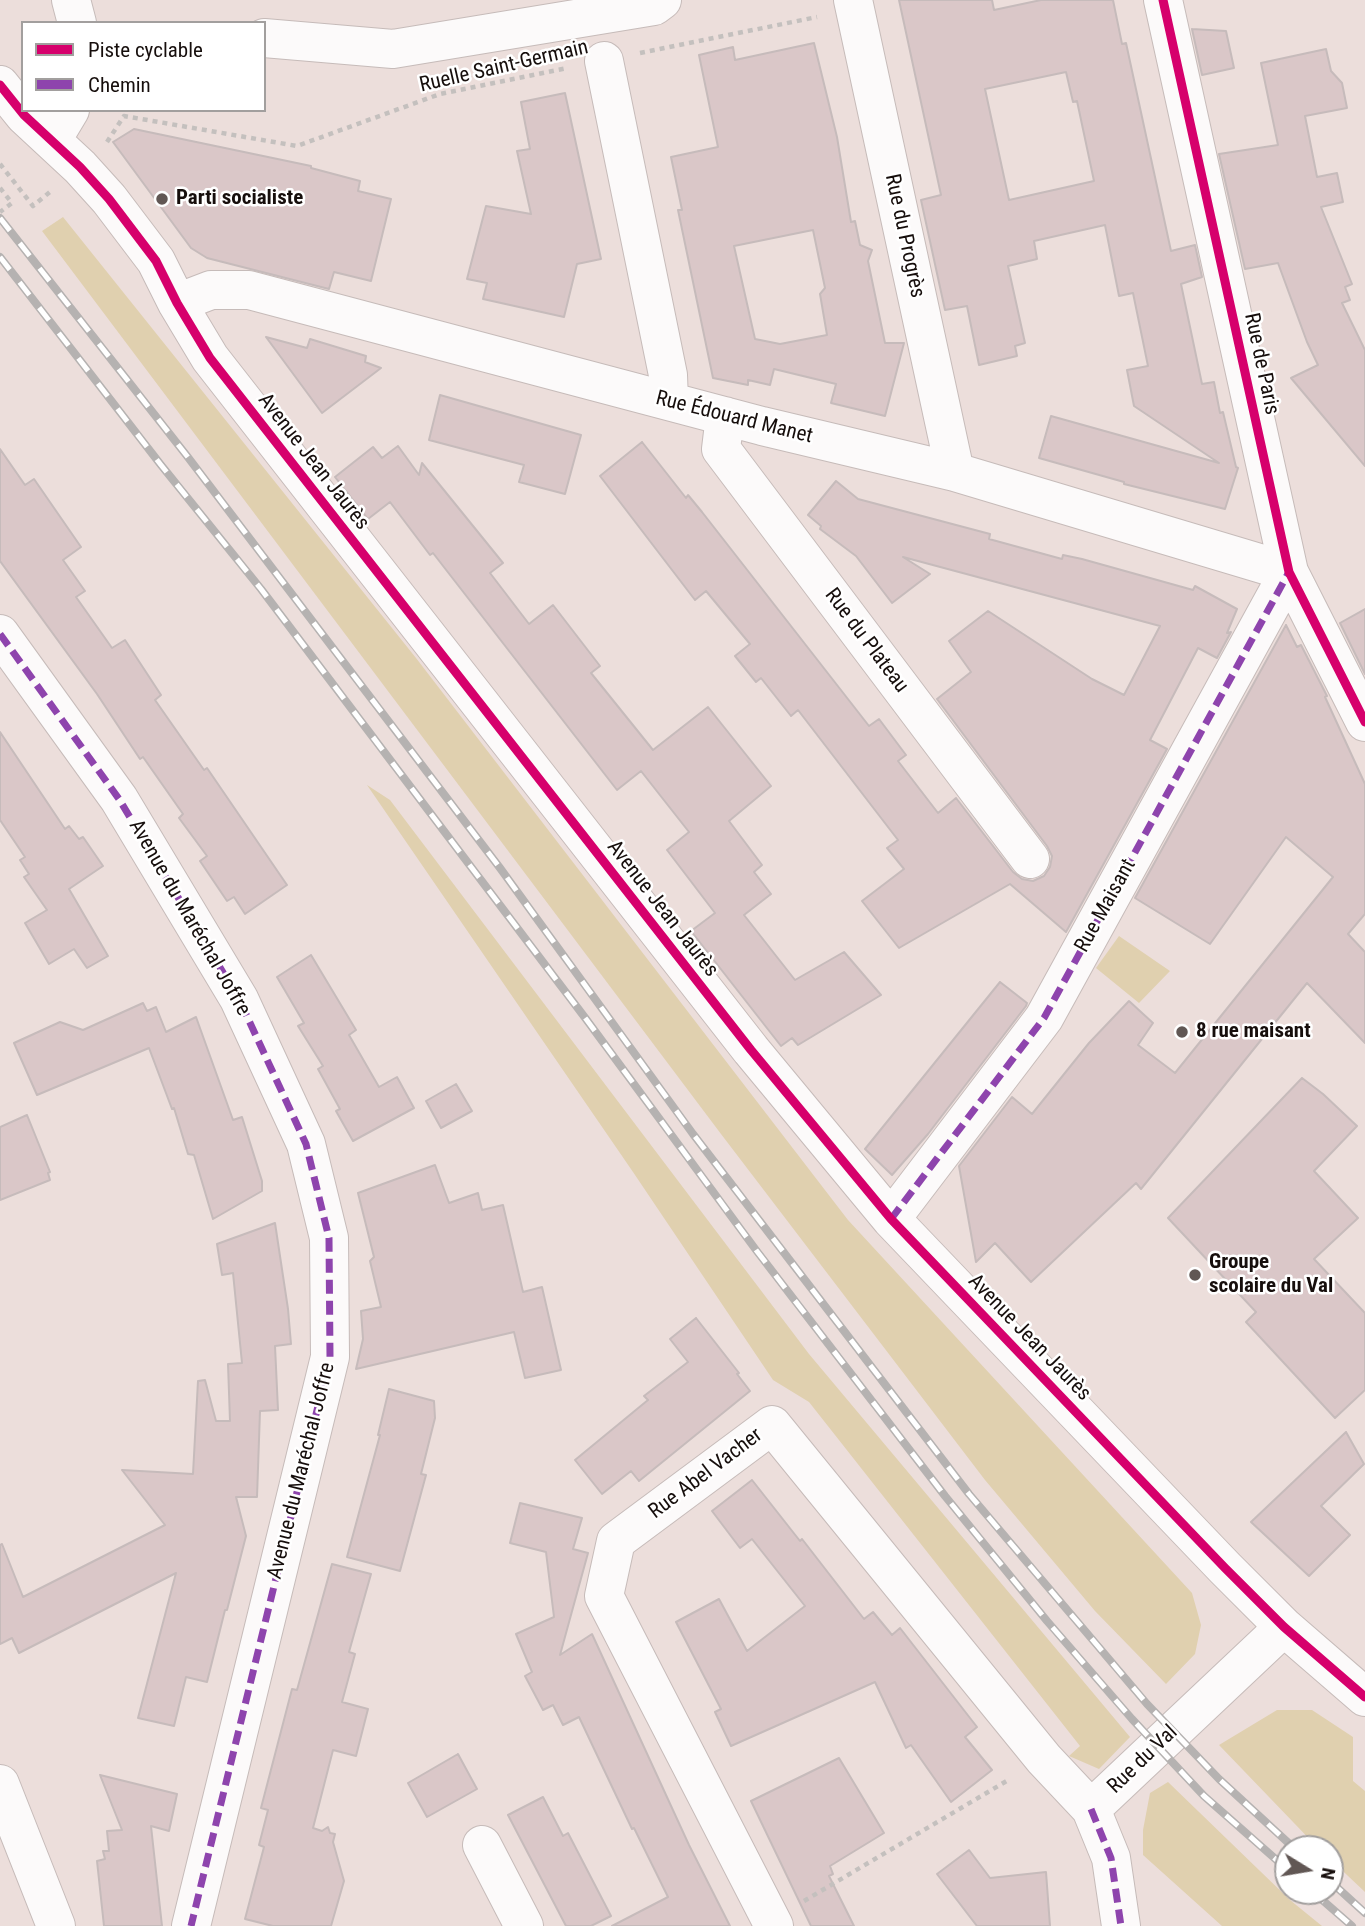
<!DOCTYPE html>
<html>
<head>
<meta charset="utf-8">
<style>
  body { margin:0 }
  #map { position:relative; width:1365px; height:1926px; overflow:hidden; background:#ecdedb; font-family:"Roboto Condensed",sans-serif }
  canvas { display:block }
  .legend { position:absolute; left:21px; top:21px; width:245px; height:91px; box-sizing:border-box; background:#fff; border:2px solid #a29f9e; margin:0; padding:9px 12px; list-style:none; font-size:21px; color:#160e0c }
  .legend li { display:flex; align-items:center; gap:14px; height:35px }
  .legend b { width:35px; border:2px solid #a29f9e }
  .north { position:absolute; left:1274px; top:1835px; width:70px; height:70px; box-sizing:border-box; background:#fff; border:2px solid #a29f9e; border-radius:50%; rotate:101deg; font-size:19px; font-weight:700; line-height:28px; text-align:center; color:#160e0c }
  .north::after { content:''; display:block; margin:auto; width:24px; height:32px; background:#615754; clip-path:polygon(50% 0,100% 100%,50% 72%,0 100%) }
</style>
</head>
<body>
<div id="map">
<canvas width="1365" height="1926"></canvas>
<ul class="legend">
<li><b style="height:9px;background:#d6006c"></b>Piste cyclable</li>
<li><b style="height:9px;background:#8e44ad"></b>Chemin</li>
</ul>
<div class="north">N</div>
</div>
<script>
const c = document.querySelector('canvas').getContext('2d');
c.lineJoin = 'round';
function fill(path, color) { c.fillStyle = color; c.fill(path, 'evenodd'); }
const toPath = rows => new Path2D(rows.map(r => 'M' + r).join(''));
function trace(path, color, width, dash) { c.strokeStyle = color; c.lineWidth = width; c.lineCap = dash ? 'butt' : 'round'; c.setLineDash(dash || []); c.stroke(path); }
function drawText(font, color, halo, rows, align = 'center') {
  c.font = font + ' "Roboto Condensed",sans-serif'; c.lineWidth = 5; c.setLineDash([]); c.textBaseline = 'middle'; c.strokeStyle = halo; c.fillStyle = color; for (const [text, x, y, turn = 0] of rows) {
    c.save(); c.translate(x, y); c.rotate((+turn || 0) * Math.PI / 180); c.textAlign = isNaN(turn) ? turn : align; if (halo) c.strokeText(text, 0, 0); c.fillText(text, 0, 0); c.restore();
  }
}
const green = toPath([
  [63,217,416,658,848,1220,1192,1593,1201,1625,1195,1654,1166,1684,1095,1611,985,1480,721,1134,42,231],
  [367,785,390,800,809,1354,1130,1737,1099,1769,1069,1756,1080,1746,809,1402,773,1380,633,1172],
  [1119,936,1170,971,1139,1003,1096,968],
  [1277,1710,1312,1710,1353,1737,1353,1781,1365,1791,1365,1892,1330,1859,1330,1849,1319,1849,1219,1745],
  [1168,1782,1290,1900,1322,1926,1222,1926,1143,1855,1143,1830,1150,1793]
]);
const building = toPath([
  [899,0,992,0,994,10,1041,0,1113,0,1122,44,1126,43,1171,251,1195,245,1202,277,1181,284,1202,384,1214,382,1220,413,1223,412,1236,467,1238,468,1225,509,1124,484,1124,482,1039,458,1051,416,1219,463,1134,406,1127,370,1148,366,1133,293,1119,296,1105,225,1034,241,1037,259,1008,266,1025,343,1015,346,1017,356,979,365,967,306,945,310,921,200,941,195,899,0],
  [1066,72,1073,102,1077,101,1094,181,1009,200,985,89,1066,72],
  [1192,29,1226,31,1234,68,1202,75,1192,29],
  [814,43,837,137,851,222,855,221,860,245,872,250,868,261,885,343,904,343,885,416,831,403,836,384,774,369,770,385,748,380,748,385,713,378,678,210,682,210,671,157,718,147,699,55,733,47,735,60,814,43],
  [813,230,825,288,820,294,827,335,780,344,755,339,734,246,813,230],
  [1326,49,1331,71,1342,83,1347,108,1305,116,1317,177,1337,173,1343,202,1321,207,1352,284,1345,287,1350,300,1342,303,1365,350,1365,466,1291,378,1318,365,1307,342,1278,263,1245,269,1219,154,1278,145,1261,63,1326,49],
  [565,93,601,259,577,264,564,317,483,299,487,283,467,279,486,206,531,214,517,151,530,149,521,102,565,93],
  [134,129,311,166,311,168,360,181,358,191,391,199,371,281,334,272,329,289,207,258,191,248,113,142,134,129],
  [266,337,307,348,310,339,366,356,365,362,381,368,322,413,266,337],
  [440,395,581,435,565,494,519,482,524,465,429,440,440,395],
  [642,442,686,498,688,495,702,512,869,726,879,719,906,755,898,761,938,813,956,798,1013,872,1022,879,1033,881,1044,876,1050,867,1052,856,1047,846,937,699,971,672,949,641,988,611,1092,679,1124,695,1160,626,903,557,930,574,892,603,856,556,820,529,821,526,808,515,836,481,858,499,990,534,989,539,1062,559,1063,555,1082,559,1193,590,1195,586,1237,609,1227,633,1231,632,1217,658,1198,648,1150,740,1167,749,1066,932,1010,884,899,948,862,901,904,869,887,848,898,840,798,710,791,716,761,678,756,682,735,656,750,644,706,591,695,600,600,476,642,442],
  [398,446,419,475,422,463,503,563,490,573,529,624,553,605,600,666,591,673,653,750,708,707,771,786,729,821,762,865,754,872,771,894,744,915,795,980,844,952,881,995,798,1045,792,1038,781,1046,691,931,715,913,667,850,689,832,641,771,617,790,433,553,430,555,390,502,368,519,335,477,373,447,382,458,398,446],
  [0,449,25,485,34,479,81,547,63,560,85,591,76,597,112,648,125,640,161,695,155,700,204,770,207,768,287,885,245,914,234,897,227,901,200,861,207,856,179,818,183,814,143,757,140,759,97,694,0,561,0,449],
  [1365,609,1365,674,1340,623,1365,609],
  [1286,625,1297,647,1301,645,1327,696,1325,697,1365,784,1365,914,1348,934,1365,952,1365,1043,1307,983,1141,1189,1136,1183,1031,1282,995,1243,976,1262,959,1166,1012,1097,1032,1114,1089,1043,1129,1001,1153,1023,1138,1045,1175,1073,1333,877,1286,837,1210,944,1135,898,1286,625],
  [0,732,65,829,69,826,79,839,83,837,103,866,69,889,108,956,87,968,74,949,49,964,25,923,47,910,24,877,29,874,20,860,25,857,0,820,0,732],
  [311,955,356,1030,349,1035,379,1087,397,1077,414,1108,353,1141,336,1111,340,1109,318,1069,323,1066,298,1026,304,1023,277,977,311,955],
  [1000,982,1027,1003,1026,1006,928,1134,892,1175,865,1149,1000,982],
  [143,1003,147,1011,156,1007,166,1032,196,1017,233,1120,242,1117,262,1181,262,1191,213,1219,194,1155,188,1154,174,1108,172,1109,149,1048,37,1095,14,1043,60,1022,83,1030,143,1003],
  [1302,1078,1323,1094,1357,1126,1314,1171,1358,1218,1314,1259,1365,1313,1365,1390,1335,1418,1246,1322,1256,1312,1168,1218,1302,1078],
  [456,1084,472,1111,441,1128,426,1101,456,1084],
  [27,1115,50,1172,48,1173,50,1180,0,1200,0,1127,27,1115],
  [435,1165,449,1203,478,1193,482,1210,503,1205,523,1292,542,1287,561,1370,525,1378,514,1332,356,1369,363,1339,361,1311,381,1307,370,1261,374,1257,358,1193,435,1165],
  [275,1223,288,1309,291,1344,275,1346,278,1410,260,1411,257,1497,236,1497,246,1536,227,1610,225,1610,207,1682,186,1677,174,1726,138,1718,176,1573,19,1653,12,1638,0,1644,0,1545,2,1544,23,1597,165,1525,122,1470,193,1474,198,1381,205,1380,216,1421,230,1421,228,1364,242,1363,233,1273,222,1275,217,1244,275,1223],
  [696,1318,739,1373,737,1374,750,1391,639,1481,631,1471,602,1494,575,1460,648,1400,644,1396,688,1362,670,1339,696,1318],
  [389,1389,434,1401,435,1418,421,1474,426,1475,400,1571,347,1557,380,1435,378,1435,389,1389],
  [1346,1432,1364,1464,1321,1506,1350,1535,1309,1576,1251,1522,1346,1432],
  [752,1480,800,1541,802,1539,864,1619,873,1612,892,1635,900,1628,977,1727,965,1737,992,1770,951,1802,911,1745,906,1748,875,1682,731,1746,715,1712,721,1709,676,1622,719,1599,747,1651,805,1606,752,1539,740,1548,712,1511,752,1480],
  [520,1503,582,1518,573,1549,588,1553,560,1655,592,1634,689,1845,730,1926,612,1926,668,1897,634,1828,632,1829,579,1717,563,1725,553,1705,543,1710,525,1676,532,1672,516,1634,554,1617,546,1552,510,1543,520,1503],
  [332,1564,371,1574,349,1652,355,1654,342,1702,368,1709,356,1756,333,1750,313,1828,322,1831,328,1827,330,1833,335,1834,333,1842,344,1881,331,1926,273,1926,245,1919,264,1847,259,1845,268,1810,261,1808,292,1689,297,1690,332,1564],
  [458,1754,477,1789,427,1817,408,1783,458,1754],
  [839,1758,884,1833,830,1866,833,1874,829,1876,854,1926,811,1926,751,1801,839,1758],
  [100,1775,177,1794,169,1831,151,1826,162,1926,104,1926,97,1861,105,1859,103,1851,109,1851,107,1831,122,1830,100,1775],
  [543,1797,563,1836,568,1833,611,1916,591,1926,566,1926,508,1815,543,1797],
  [969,1850,990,1878,1046,1872,1050,1926,977,1926,937,1874,969,1850]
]);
const path = toPath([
  [640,53,817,17],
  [107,142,124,116,297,146,440,94,567,68],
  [0,164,33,206,51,191],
  [0,188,12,203,0,212],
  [804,1901,1010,1779]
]);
const minor = toPath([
  [71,0,77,23],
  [853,0,955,472],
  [1163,0,1289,572,1365,722],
  [264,38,393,49,654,6,662,0],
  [604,61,668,375,669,401],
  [0,85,24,115,80,167,109,199,156,261,177,303,210,358,751,1050,891,1219,1225,1568,1284,1627,1365,1697],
  [52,140,70,110],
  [177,303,211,290,249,290,762,426,955,472,1289,572,1044,1018,891,1219],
  [725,416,721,449,1030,859],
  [0,634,119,799,239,999,306,1144,329,1238,330,1357,191,1926],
  [0,1784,56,1926],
  [1091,1809,1284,1627],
  [482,1845,524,1926],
  [774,1926,604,1596,616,1541,772,1425,1044,1759,1091,1809,1111,1858,1121,1926]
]);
const rail = toPath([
  [0,218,187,456,500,868,693,1134,969,1494,1147,1704,1219,1779,1295,1849],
  [0,257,161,465,261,589,586,1019,756,1250,945,1496,1047,1621,1132,1719,1204,1796,1288,1870],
  [1330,1881,1365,1913],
  [1312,1891,1352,1926]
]);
const quiet = toPath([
  [0,634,119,799,239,999,306,1144,329,1238,330,1357,191,1926],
  [891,1219,1044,1018,1289,572],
  [1091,1809,1111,1858,1121,1926]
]);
const cycleway = toPath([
  [1163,0,1289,572,1365,722],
  [0,85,24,115,80,167,109,199,156,261,177,303,210,358,751,1050,891,1219,1225,1568,1284,1627,1365,1697]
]);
const markers = [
  [162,199,7,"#615754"],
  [1182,1032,7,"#615754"],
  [1195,1275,7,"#615754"]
];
const streetNames = [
  ["Ruelle Saint-Germain",504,67,-13],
  ["Rue du Progrès",904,236,78],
  ["Rue de Paris",1261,364,78],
  ["Rue Édouard Manet",734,418,14],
  ["Avenue Jean Jaurès",313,462,52],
  ["Rue du Plateau",866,641,53],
  ["Rue Maisant",1106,906,-61],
  ["Avenue Jean Jaurès",662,909,52],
  ["Avenue du Maréchal Joffre",189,918,60],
  ["Avenue Jean Jaurès",1029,1338,46],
  ["Avenue du Maréchal Joffre",302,1471,-76],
  ["Rue Abel Vacher",706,1474,-37],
  ["Rue du Val",1143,1760,-44]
];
const poiNames = [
  ["Parti socialiste",176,199],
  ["8 rue maisant",1196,1032],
  ["Groupe",1209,1263],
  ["scolaire du Val",1209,1287]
];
fill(green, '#e0d0af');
fill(building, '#dac7c8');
trace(building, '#c6bbbb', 2);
trace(minor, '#c6bbb9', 40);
trace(path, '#c4c0be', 4.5, [5, 5]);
trace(minor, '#fcfafa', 38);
trace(rail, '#b5b2b1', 8);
trace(rail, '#fff', 5, [16]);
trace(quiet, '#8e44ad', 7, [14, 7]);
trace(cycleway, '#d6006c', 9);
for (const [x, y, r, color] of markers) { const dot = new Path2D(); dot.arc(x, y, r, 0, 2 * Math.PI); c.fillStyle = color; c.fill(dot); trace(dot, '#fff', 2.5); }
drawText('21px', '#160e0c', '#fff', streetNames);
drawText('bold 21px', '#160e0c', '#fff', poiNames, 'left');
</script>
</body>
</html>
